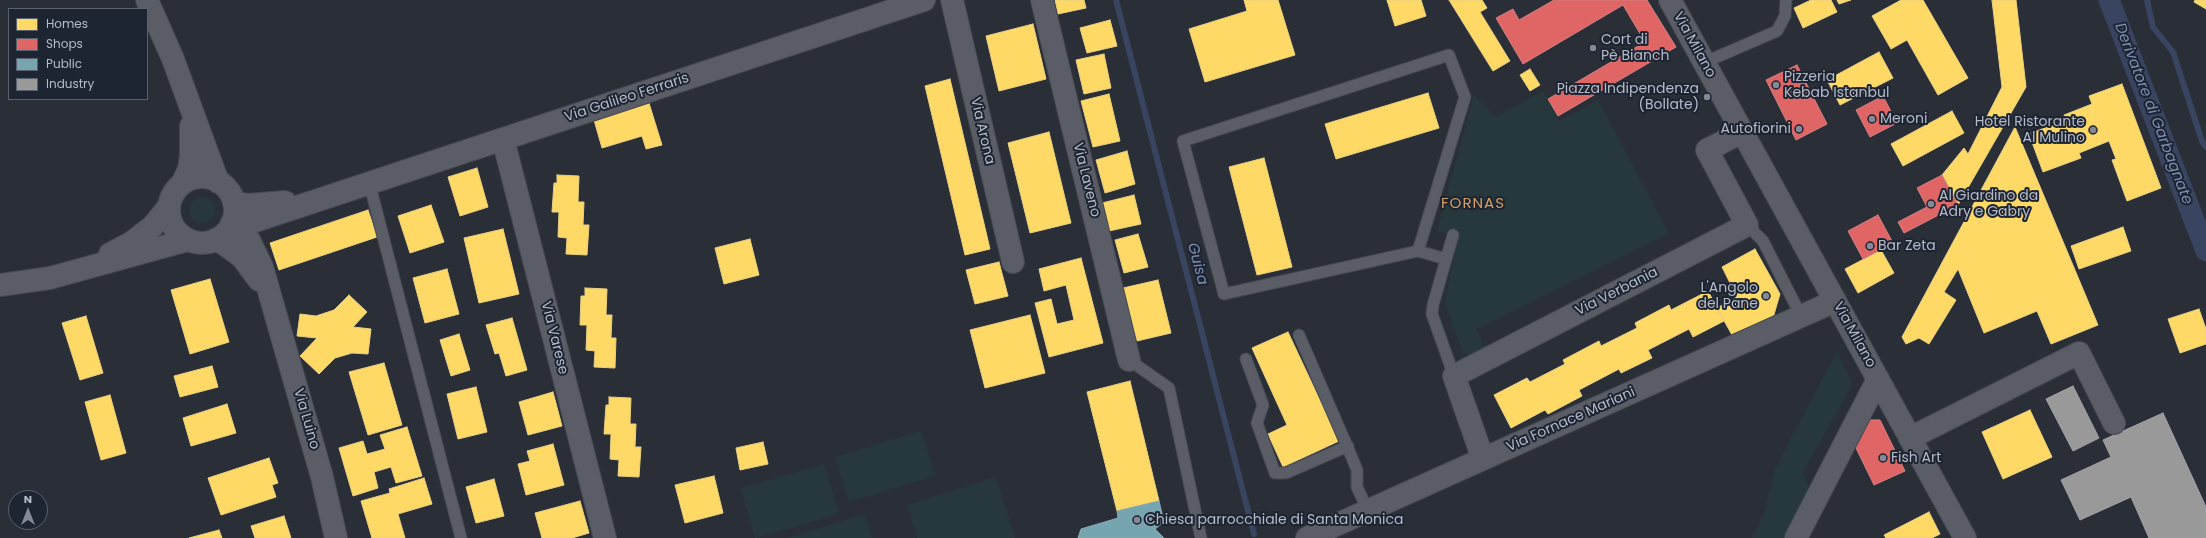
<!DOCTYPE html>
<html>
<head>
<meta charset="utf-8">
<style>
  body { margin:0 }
  #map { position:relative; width:2206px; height:538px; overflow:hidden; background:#2a2e37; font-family:Poppins,sans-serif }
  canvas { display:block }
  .legend { position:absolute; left:8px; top:8px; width:140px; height:92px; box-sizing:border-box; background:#1d2432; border:1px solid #59606e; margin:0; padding:5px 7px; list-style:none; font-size:12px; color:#b4bac8 }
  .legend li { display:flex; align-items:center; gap:8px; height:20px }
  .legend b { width:20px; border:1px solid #59606e }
  .north { position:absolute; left:8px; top:490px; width:40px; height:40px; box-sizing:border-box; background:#1d2432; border:1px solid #59606e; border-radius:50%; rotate:0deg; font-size:11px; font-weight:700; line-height:16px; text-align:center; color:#b4bac8 }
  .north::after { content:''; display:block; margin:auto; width:14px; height:18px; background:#848995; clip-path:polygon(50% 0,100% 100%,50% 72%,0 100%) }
</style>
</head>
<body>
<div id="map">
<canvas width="2206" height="538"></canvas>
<ul class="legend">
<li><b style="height:11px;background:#ffd966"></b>Homes</li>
<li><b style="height:11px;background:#e06666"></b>Shops</li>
<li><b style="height:11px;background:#76a5af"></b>Public</li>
<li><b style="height:11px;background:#999"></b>Industry</li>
</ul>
<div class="north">N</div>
</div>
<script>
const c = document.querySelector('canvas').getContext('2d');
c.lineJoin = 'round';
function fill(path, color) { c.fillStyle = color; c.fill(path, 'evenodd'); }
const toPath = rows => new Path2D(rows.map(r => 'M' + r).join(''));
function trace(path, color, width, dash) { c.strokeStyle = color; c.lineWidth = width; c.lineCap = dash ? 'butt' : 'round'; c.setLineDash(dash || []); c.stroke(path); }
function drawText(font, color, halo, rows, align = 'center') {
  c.font = font + ' Poppins,sans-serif'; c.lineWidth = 4; c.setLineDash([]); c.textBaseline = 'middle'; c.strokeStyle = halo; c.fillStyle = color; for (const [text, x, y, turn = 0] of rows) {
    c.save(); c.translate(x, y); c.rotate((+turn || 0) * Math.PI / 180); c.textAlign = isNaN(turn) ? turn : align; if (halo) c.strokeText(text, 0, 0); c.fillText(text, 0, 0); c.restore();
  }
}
const green = toPath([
  [1543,91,1559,121,1598,100,1669,233,1476,329,1484,347,1474,353,1463,354,1445,303,1458,236,1437,231,1474,95,1495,117],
  '189 210a13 13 0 1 1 26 0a13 13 0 1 1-26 0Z',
  [1837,351,1853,384,1803,472,1810,493,1784,538,1752,538,1764,514,1775,469],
  [921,431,935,476,849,502,835,457],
  [824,464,839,514,755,538,741,488],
  [996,477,1015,538,917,538,907,505],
  [865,514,872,538,787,538]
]);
const homes = toPath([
  [1055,0,1084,0,1086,8,1058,14,1055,0],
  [1244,0,1278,0,1295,55,1205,82,1189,29,1247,11,1244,0],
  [1387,0,1421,0,1426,16,1395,26,1387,0],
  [1449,0,1482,0,1487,8,1480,12,1510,61,1493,71,1449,0],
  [1811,0,1831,0,1837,12,1803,28,1794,8,1811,0],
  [1837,0,1851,0,1839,4,1837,0],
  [1901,0,1923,0,1968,78,1938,95,1907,40,1891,49,1872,16,1901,0],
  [1992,0,2016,0,2026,87,1958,205,1942,175,1964,148,1968,154,2002,87,1992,0],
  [2195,0,2206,0,2206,9,2194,2,2195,0],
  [1110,20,1117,46,1087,53,1080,28,1110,20],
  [1033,24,1046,79,999,91,986,36,1033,24],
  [1879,52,1893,78,1840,105,1827,80,1879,52],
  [1104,54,1111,88,1084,94,1076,60,1104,54],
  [1530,69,1540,85,1530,91,1520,75,1530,69],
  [950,79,990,249,965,255,925,86,950,79],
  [2122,84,2161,188,2127,201,2112,160,2116,159,2109,141,2079,153,2081,158,2043,172,2029,134,2066,120,2064,115,2092,104,2089,96,2122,84],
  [1428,93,1439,128,1336,159,1325,124,1428,93],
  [1109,94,1120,141,1093,147,1081,101,1109,94],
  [649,103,662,145,646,149,642,136,602,148,594,120,649,103],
  [1952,111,1964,133,1903,166,1891,144,1952,111],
  [2015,127,2098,325,2051,344,2037,311,1984,333,1958,269,1944,292,1956,300,1929,344,1919,338,1906,344,1902,337,2015,127],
  [1049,132,1071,223,1030,233,1008,143,1049,132],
  [1127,151,1135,184,1105,193,1096,160,1127,151],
  [1264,158,1292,267,1257,275,1229,167,1264,158],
  [477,168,488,207,460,216,448,177,477,168],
  [557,175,579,176,578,202,584,202,583,225,589,225,587,255,566,254,567,238,558,237,559,212,552,212,554,183,557,183,557,175],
  [1134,195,1141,224,1109,231,1102,203,1134,195],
  [431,205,444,242,410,253,398,216,431,205],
  [368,210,377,237,279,270,270,243,368,210],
  [2123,227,2131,251,2079,269,2071,246,2123,227],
  [503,229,519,294,479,303,464,238,503,229],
  [1138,234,1148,267,1124,273,1115,240,1138,234],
  [750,239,759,275,724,284,715,248,750,239],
  [1755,249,1780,294,1773,318,1732,335,1717,308,1737,297,1722,267,1755,249],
  [1881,250,1894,273,1858,293,1845,269,1881,250],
  [1081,258,1103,343,1049,357,1035,303,1051,299,1057,324,1074,320,1066,285,1044,291,1039,269,1081,258],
  [999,262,1008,296,975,304,966,270,999,262],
  [447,269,459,314,425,323,413,278,447,269],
  [210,279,229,342,190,354,171,290,210,279],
  [1158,280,1171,333,1137,341,1123,288,1158,280],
  [585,288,607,289,606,315,612,315,611,338,616,338,615,368,594,367,595,351,586,350,587,325,580,325,581,296,585,296,585,288],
  [1708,291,1724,321,1693,337,1689,329,1648,350,1652,358,1621,373,1619,369,1579,390,1582,396,1548,414,1545,410,1511,428,1494,395,1527,378,1530,382,1565,364,1563,360,1599,341,1601,346,1637,328,1635,323,1669,305,1671,310,1708,291],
  [349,295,367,312,353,327,371,329,368,354,352,353,335,358,319,374,300,356,317,338,297,336,300,314,316,316,334,310,349,295],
  [2199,309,2206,329,2206,344,2180,353,2168,319,2199,309],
  [1030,315,1045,373,985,388,970,330,1030,315],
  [86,316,103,373,80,380,62,323,86,316],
  [512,318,527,370,506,376,499,353,495,354,486,325,512,318],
  [1288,332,1339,441,1283,467,1268,434,1287,425,1252,348,1288,332],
  [459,334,470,370,451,376,440,340,459,334],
  [384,363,402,425,368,435,349,372,384,363],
  [212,366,218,387,180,397,174,376,212,366],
  [1130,381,1159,501,1117,511,1087,392,1130,381],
  [476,387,487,432,458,439,447,394,476,387],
  [553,392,562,426,528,435,519,402,553,392],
  [110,395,126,453,101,460,85,402,110,395],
  [609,397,631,398,630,424,636,424,635,447,641,447,639,477,618,476,619,460,610,459,611,434,604,434,606,405,609,405,609,397],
  [227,404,236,433,191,446,183,418,227,404],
  [2030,410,2052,457,2003,479,1982,432,2030,410],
  [407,427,422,476,396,483,391,467,374,472,378,488,353,496,339,448,363,441,367,454,385,449,380,435,407,427],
  [763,442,768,464,740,470,736,448,763,442],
  [553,444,564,485,526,495,518,464,530,461,527,451,553,444],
  [269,458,278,483,272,485,276,497,221,515,208,478,269,458],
  [714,476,723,513,685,523,675,485,714,476],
  [424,478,432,504,398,514,405,538,372,538,361,501,390,493,389,489,424,478],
  [494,479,504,516,476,523,466,487,494,479],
  [580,501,589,533,572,538,542,538,535,513,580,501],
  [1929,512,1940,534,1932,538,1886,538,1884,535,1929,512],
  [284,516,291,538,255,538,251,526,284,516],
  [219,530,222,538,189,538,219,530]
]);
const shops = toPath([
  [1554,0,1647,0,1676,47,1558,116,1548,99,1645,42,1623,5,1523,64,1496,18,1513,9,1519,20,1554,0],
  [1797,65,1827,124,1796,140,1766,80,1797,65],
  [1883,96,1897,123,1870,137,1856,110,1883,96],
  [1942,175,1958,205,1904,233,1898,222,1927,207,1917,188,1942,175],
  [1878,215,1893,243,1863,259,1848,231,1878,215],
  [1871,420,1880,420,1905,471,1874,485,1854,444,1871,420]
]);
const public = toPath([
  [1159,501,1164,522,1155,529,1164,538,1078,538,1081,529,1118,518,1117,511,1159,501]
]);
const industry = toPath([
  [2073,386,2099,438,2073,451,2046,399,2073,386],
  [2163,413,2206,507,2206,538,2149,538,2131,497,2080,520,2061,480,2111,457,2103,440,2163,413]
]);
const stream = toPath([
  [1116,0,1254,534],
  [2147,0,2153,27,2173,52,2202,141,2206,147]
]);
const canal = toPath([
  [2109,0,2206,251]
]);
const service = toPath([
  [1703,63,1777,31,1785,16,1786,0],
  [369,182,461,538],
  [1747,225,1763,241,1797,308],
  [1453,235,1433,305,1432,314,1454,376],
  [1418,251,1224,294,1183,141,1449,55,1465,97,1418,251,1446,259],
  [1299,335,1350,453,1357,470,1357,487,1368,511],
  [1246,359,1263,405,1257,423,1275,473,1286,473,1348,446],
  [1129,360,1169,388,1201,538]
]);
const minor = toPath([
  [952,0,1013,262],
  [1042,0,1129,360],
  [503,139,605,538],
  [234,203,248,205,285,202],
  [232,223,249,223,276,214,924,0],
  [231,226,249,240,262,267,322,477,336,538],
  [217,239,242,257,259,280],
  [1910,438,2079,353,2114,423],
  [1483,459,1454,376,1747,225,1707,150,1742,132],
  [1307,538,1835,301],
  [1796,538,1878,379]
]);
const tertiary = toPath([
  [147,0,173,59,218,182],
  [1670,0,1965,538],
  '169 210a33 33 0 1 1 66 0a33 33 0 1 1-66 0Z',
  [182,184,189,169,191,155,191,126],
  [110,254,131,243,153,226,169,206],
  [0,285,50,278,188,240]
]);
const markers = [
  [1593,48,4,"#848995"],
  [1776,85,4,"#848995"],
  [1707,97,4,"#848995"],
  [1872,119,4,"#848995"],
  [1799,129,4,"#848995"],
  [2093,130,4,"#848995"],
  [1931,204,4,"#848995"],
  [1870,246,4,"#848995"],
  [1766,296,4,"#848995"],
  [1883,458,4,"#848995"],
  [1137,520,4,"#848995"]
];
const poiNames = [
  ["Cort di",1601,40],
  ["Pè Bianch",1601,56],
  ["Pizzeria",1784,77],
  ["Kebab Istanbul",1784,93],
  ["Piazza Indipendenza",1699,89,"right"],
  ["(Bollate)",1699,105,"right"],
  ["Meroni",1880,119],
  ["Hotel Ristorante",2085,122,"right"],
  ["Al Mulino",2085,138,"right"],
  ["Autofiorini",1791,129,"right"],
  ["Al Giardino da",1939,196],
  ["Adry e Gabry",1939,212],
  ["Bar Zeta",1878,246],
  ["L'Angolo",1758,288,"right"],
  ["del Pane",1758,304,"right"],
  ["Fish Art",1891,458],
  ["Chiesa parrocchiale di Santa Monica",1145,520]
];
const streetNames = [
  ["Via Milano",1694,45,61],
  ["Via Galileo Ferraris",627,98,-18],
  ["Via Arona",982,131,77],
  ["Via Laveno",1086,180,76],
  ["Via Verbania",1617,292,-27],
  ["Via Milano",1854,335,61],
  ["Via Varese",554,338,76],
  ["Via Luino",306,419,74],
  ["Via Fornace Mariani",1571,420,-24]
];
const waterNames = [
  ["Derivatore di Garbagnate",2153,114,69],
  ["Guisa",1197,264,75]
];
const neighbourhoodNames = [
  ["FORNAS",1473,204]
];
fill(green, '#27383d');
fill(homes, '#ffd966');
trace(homes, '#e8d083', 1);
fill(shops, '#e06666');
trace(shops, '#d37f83', 1);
fill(public, '#76a5af');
trace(public, '#89abb6', 1);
fill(industry, '#999');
trace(industry, '#a1a3a7', 1);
trace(stream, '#384460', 6);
trace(canal, '#384460', 21);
trace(service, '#464950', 13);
trace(minor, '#464950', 24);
trace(tertiary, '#464950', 24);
trace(service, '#5a5d65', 11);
trace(minor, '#5a5d65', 22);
trace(tertiary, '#5a5d65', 22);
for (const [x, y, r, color] of markers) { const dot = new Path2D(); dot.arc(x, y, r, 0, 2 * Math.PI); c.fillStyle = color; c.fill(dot); trace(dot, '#1d2432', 1.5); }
drawText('14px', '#b4bac8', '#1d2432', poiNames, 'left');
drawText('14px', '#b4bac8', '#1d2432', streetNames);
drawText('italic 15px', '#7c8db0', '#1d2432', waterNames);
c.letterSpacing = '1px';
drawText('15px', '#d2a065', '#1d2432', neighbourhoodNames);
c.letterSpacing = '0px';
</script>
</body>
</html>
